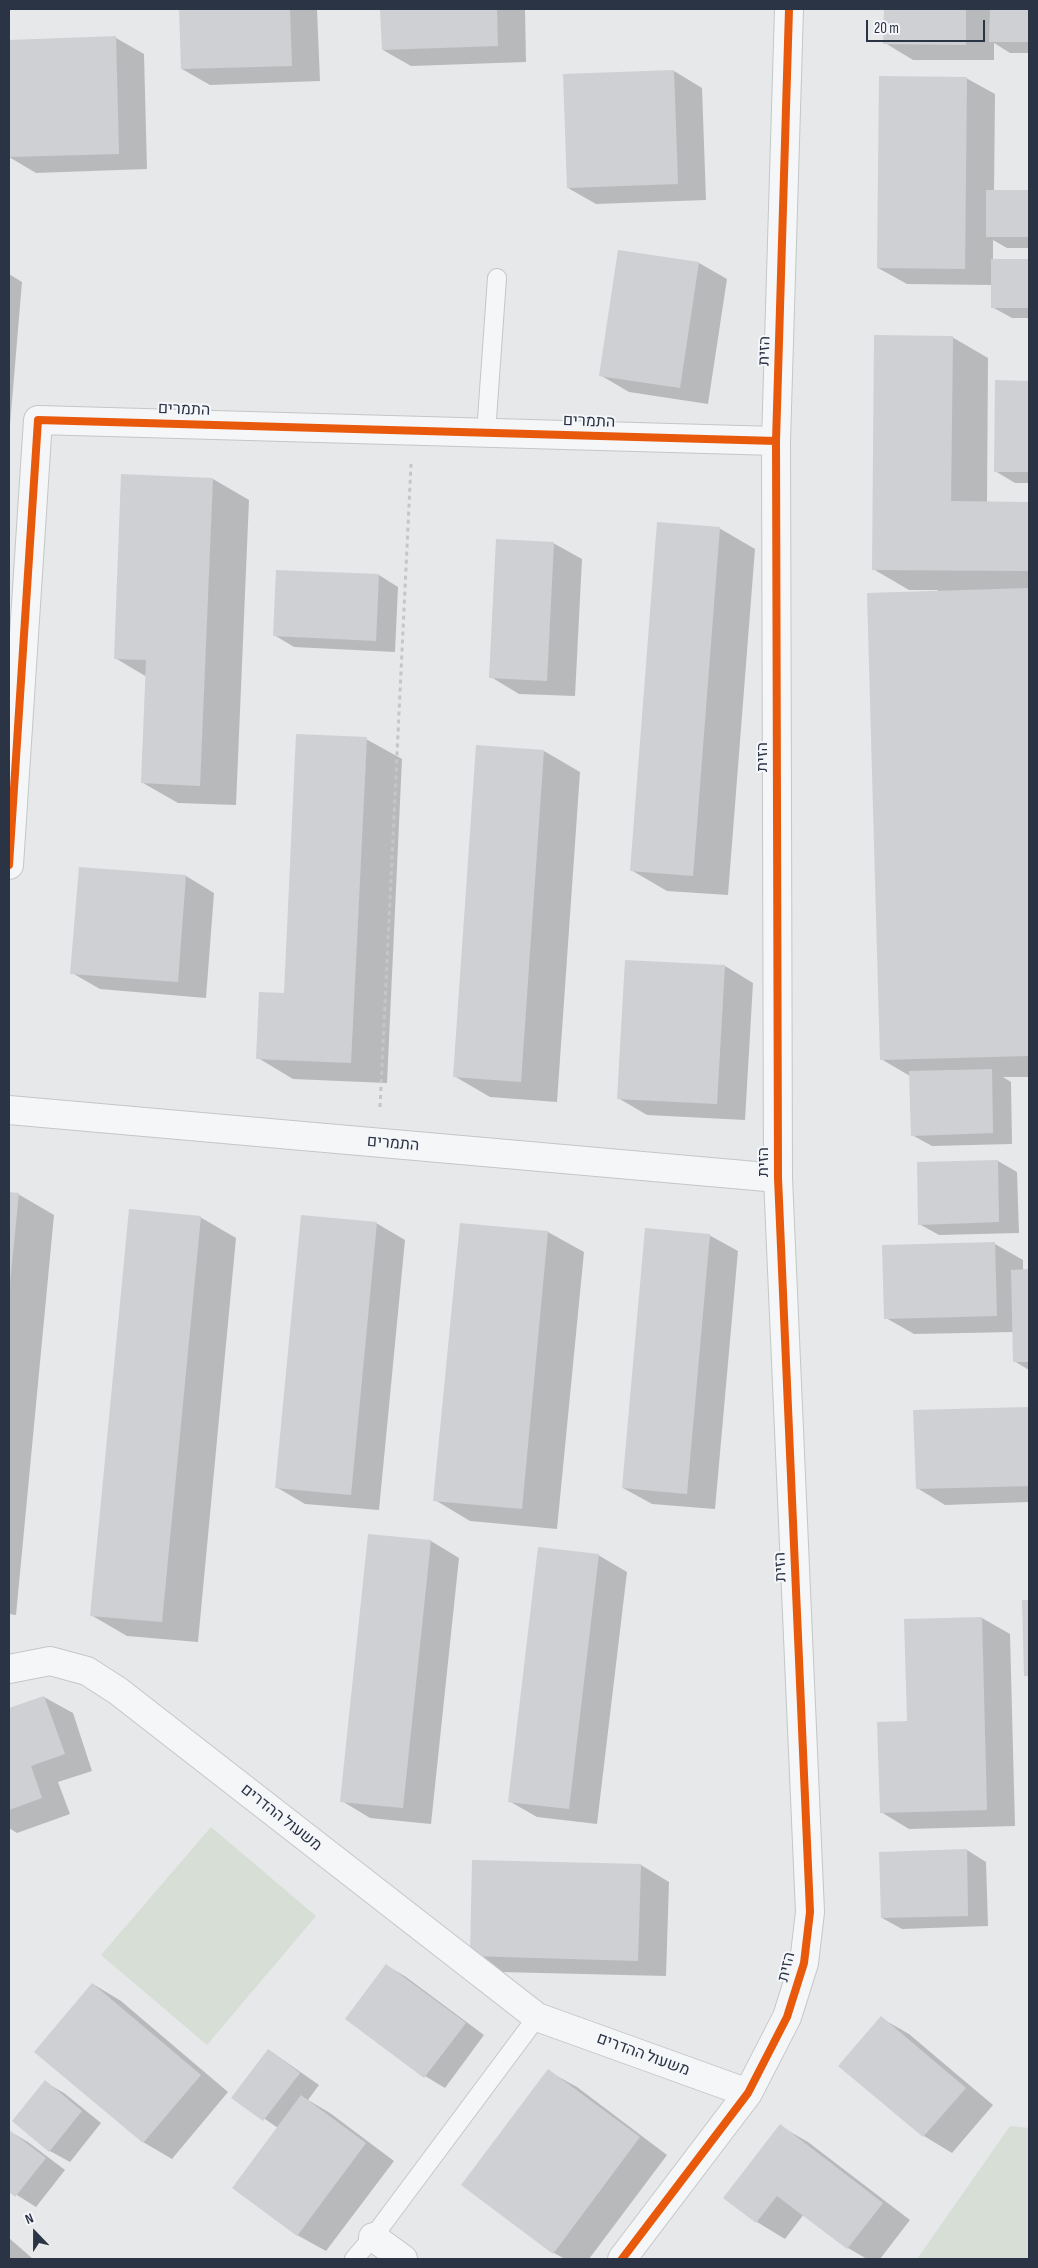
<!DOCTYPE html>
<html>
<head>
<meta charset="utf-8">
<style>
  body { margin:0 }
  #map { position:relative; width:1038px; height:2268px; overflow:hidden; background:#e6e8ea; font-family:"Sofia Sans Condensed",sans-serif }
  canvas { display:block }
  .frame { position:absolute; inset:0; border:10px solid #2b3445; pointer-events:none }
  .north { position:absolute; left:10px; top:2208px; width:50px; height:50px; -webkit-text-stroke:4px #f4f6f9; paint-order:stroke; rotate:338deg; font-size:14px; font-weight:700; line-height:20px; text-align:center; color:#2b3445 }
  .north::after { content:''; display:block; margin:auto; width:18px; height:22px; background:#2b3445; clip-path:polygon(50% 0,100% 100%,50% 72%,0 100%) }
  .scale { position:absolute; left:866px; top:20px; width:119px; height:22px; box-sizing:border-box; border:2px solid #2b3445; border-top:0; padding-left:6px; font-size:15px; line-height:18px; white-space:nowrap; color:#2b3445; -webkit-text-stroke:4px #f4f6f9; paint-order:stroke }
</style>
</head>
<body>
<div id="map">
<canvas width="1038" height="2268"></canvas>
<div class="frame"></div>
<div class="north">N</div>
<div class="scale">20 m</div>
</div>
<script>
const ctx = document.querySelector('canvas').getContext('2d');
ctx.lineJoin = 'round';
function fillPath(path, color) { ctx.fillStyle = color; ctx.fill(path, 'evenodd'); }
function strokePath(path, color, width, dash) { ctx.strokeStyle = color; ctx.lineWidth = width; ctx.lineCap = dash ? 'butt' : 'round'; ctx.setLineDash(dash || []); ctx.stroke(path); }
function drawText(font, color, halo, rows, align = 'center') {
  ctx.font = font + ' "Sofia Sans Condensed",Heebo,sans-serif'; ctx.lineWidth = 4; ctx.setLineDash([]); ctx.textBaseline = 'middle'; ctx.strokeStyle = halo; ctx.fillStyle = color; for (const [text, x, y, turn = 0] of rows) {
    ctx.save(); ctx.translate(x, y); ctx.rotate((+turn || 0) * Math.PI / 180); ctx.textAlign = isNaN(turn) ? turn : align; if (halo) ctx.strokeText(text, 0, 0); ctx.fillText(text, 0, 0); ctx.restore();
  }
}
const green = new Path2D(`
  M211 1827 316 1916 207 2045 101 1955Z
  M1010 2126 1029 2128V2259H917Z`);
const shadow = new Path2D(`
  M180 9H317L320 81 210 85 182 69Z
  M382 9H525L526 62 411 66 383 50Z
  M885 9H1029V53H1010L994 43V60H913L885 43Z
  M116 38 144 54 147 169 36 173 9 157V41Z
  M674 71 702 88 706 200 596 204 568 188Z
  M966 78 995 94 994 192H1029V248H1007L993 240V260L1029 261V318H1012L992 307V285L907 284 878 268Z
  M699 263 727 279 708 404 629 392 600 375Z
  M9 274 22 282 9 437Z
  M952 337 988 358 987 503H1029V1077H1003L1011 1082 1012 1144 932 1146 912 1135 910 1076 881 1059 938 590H909L873 569Z
  M996 382H1029V483H1015L995 471Z
  M122 476 213 479 249 500 236 805 178 803 143 783 147 677 115 658Z
  M719 528 755 549 728 895 667 891 631 870Z
  M553 543 582 559 575 696 519 694 491 677Z
  M379 575 398 587 395 652 294 647 274 635Z
  M366 739 402 759 387 1083 293 1079 258 1058 285 995Z
  M477 746 544 751 580 772 557 1102 490 1097 454 1076Z
  M80 868 186 876 214 893 206 998 100 989 72 973Z
  M725 966 753 983 745 1120 647 1115 618 1098Z
  M998 1161 1017 1172 1019 1233 939 1235 919 1224Z
  M9 1193 18 1194 54 1215 16 1615 9 1614Z
  M200 1217 236 1238 198 1642 127 1636 91 1615Z
  M376 1223 405 1240 379 1510 305 1504 276 1487Z
  M548 1232 584 1252 557 1529 470 1521 435 1500Z
  M709 1235 738 1251 715 1509 652 1504 623 1488Z
  M995 1244 1023 1260V1271L1029 1270V1370L1014 1361V1332L914 1334 886 1318Z
  M1029 1409V1502L945 1505 917 1488 915 1411Z
  M370 1535 431 1541 459 1558 431 1824 370 1818 342 1801Z
  M598 1555 627 1572 597 1824 537 1817 509 1801Z
  M1023 1601H1029V1677L1025 1675Z
  M982 1618 1010 1634 1015 1826 909 1829 881 1812 908 1722 905 1620Z
  M44 1697 73 1713 92 1771 58 1782 70 1814 17 1833 9 1828V1709Z
  M967 1850 986 1862 988 1926 902 1929 882 1918Z
  M641 1865 669 1882 666 1976 499 1972 471 1955Z
  M386 1965 406 1977 484 2035 445 2088 425 2076Z
  M93 1984 121 2001 228 2092 172 2159 143 2142Z
  M881 2018 909 2034 993 2105 952 2153 924 2136 840 2065Z
  M269 2050 319 2085 308 2100 330 2113 394 2161 326 2251 297 2235 278 2128 233 2097Z
  M548 2071 577 2087 667 2155 589 2259H565L554 2253Z
  M45 2082 64 2093 101 2123 70 2162 50 2151 13 2121Z
  M780 2126 808 2142 910 2220 880 2259H867L848 2248 804 2214 785 2239 757 2222Z
  M9 2131 28 2142 65 2170 36 2207 9 2190Z
  M9 2238 33 2259H9Z`);
const building = new Path2D(`
  M179 9H290L292 66 181 69Z
  M380 9H497L498 46 382 50Z
  M884 9H966V45L883 44Z
  M990 9H1029V42H989Z
  M116 36 119 154 9 157V40Z
  M674 70 678 184 567 188 563 74Z
  M879 76 967 77 965 269 877 268Z
  M986 190H1029V237H986Z
  M618 250 699 262 680 388 599 376Z
  M991 259H1029V308H991Z
  M874 335 953 336 951 501 1029 502V571L872 570Z
  M995 380 1029 381V472H994Z
  M121 474 213 478 200 786 141 783 146 660 114 659Z
  M657 522 720 527 693 876 630 871Z
  M496 539 554 542 547 681 489 678Z
  M276 570 379 574 376 641 273 636Z
  M1029 588V1056L880 1060 867 593Z
  M296 734 367 737 351 1063 256 1059 259 992 284 993Z
  M476 745 544 750 521 1082 453 1077Z
  M79 867 186 875 178 982 70 974Z
  M625 960 725 965 717 1104 617 1099Z
  M992 1069 993 1133 911 1136 909 1071Z
  M998 1160 999 1222 918 1225 917 1162Z
  M9 1192 19 1193 10 1283 9 1282Z
  M129 1209 201 1216 162 1622 90 1616Z
  M301 1215 377 1222 351 1495 275 1488Z
  M460 1223 548 1231 522 1509 433 1501Z
  M645 1228 710 1234 687 1494 622 1488Z
  M995 1242 997 1316 884 1319 882 1245Z
  M1029 1269V1362H1013L1011 1270Z
  M1029 1407V1486L916 1489 913 1410Z
  M368 1534 431 1540 403 1808 340 1802Z
  M538 1547 599 1554 569 1809 508 1802Z
  M1022 1600H1029V1676H1024Z
  M982 1617 987 1810 880 1813 877 1722 907 1721 904 1619Z
  M44 1696 65 1754 31 1766 42 1798 9 1810V1708Z
  M967 1849 968 1916 881 1918 879 1852Z
  M472 1860 641 1864 638 1961 470 1956Z
  M386 1964 466 2023 424 2078 345 2019Z
  M92 1983 201 2075 143 2143 34 2052Z
  M881 2016 966 2088 923 2137 838 2066Z
  M268 2049 300 2073 263 2121 231 2098Z
  M548 2069 640 2137 553 2254 461 2185Z
  M45 2080 82 2111 49 2152 12 2121Z
  M301 2095 366 2143 297 2236 232 2188Z
  M780 2124 883 2203 847 2249 777 2196 756 2223 723 2198Z
  M9 2130 46 2158 15 2197 9 2192Z`);
const path = new Path2D(`
  M380 1107 411 464`);
const service = new Path2D(`
  M486 433 497 278
  M354 2259 373 2237 537 2017`);
const minor = new Path2D(`
  M9 865 38 420 776 441
  M9 1110 778 1178
  M9 1669 50 1661 87 1671 118 1691 537 2017 748 2093
  M373 2237 403 2259
  M622 2259 748 2093 787 2017 804 1963 810 1912 778 1178 776 441 789 9`);
const cycleway = new Path2D(`
  M9 865 38 420 776 441
  M622 2259 748 2093 787 2017 804 1963 810 1912 778 1178 776 441 789 9`);
const streetNames = [
  ["הזית",765,351,-88],
  ["התמרים",184,410,2],
  ["התמרים",589,422,2],
  ["הזית",763,757,-90],
  ["התמרים",393,1144,5],
  ["הזית",764,1162,-90],
  ["הזית",781,1567,-92],
  ["משעול ההדרים",281,1818,38],
  ["הזית",787,1967,-76],
  ["משעול ההדרים",643,2055,20]
];
fillPath(green, '#d6ded6');
fillPath(shadow, '#0003');
fillPath(building, '#ced0d3');
strokePath(service, '#c4c6c8', 20);
strokePath(minor, '#c4c6c8', 30);
strokePath(path, '#c5c6ca', 3, [4, 4]);
strokePath(service, '#f5f6f7', 18);
strokePath(minor, '#f5f6f7', 28);
strokePath(cycleway, '#e8590c', 8);
drawText('16px', '#2b3445', '#f4f6f9', streetNames);
</script>
</body>
</html>
